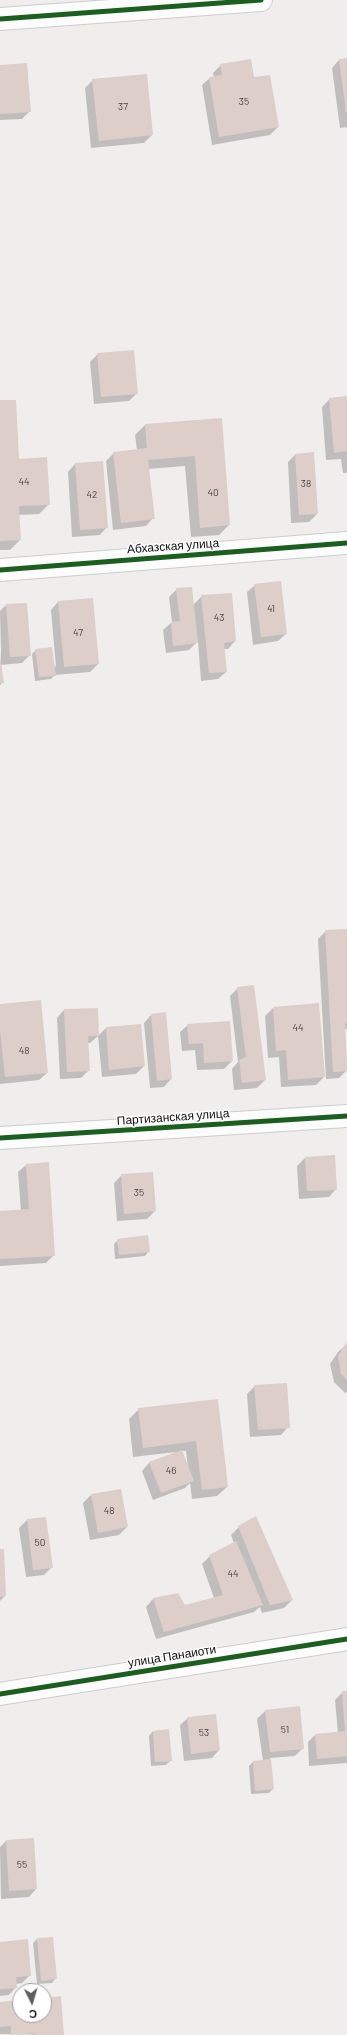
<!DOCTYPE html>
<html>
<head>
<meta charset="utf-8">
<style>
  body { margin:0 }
  #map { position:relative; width:347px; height:2035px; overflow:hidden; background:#f0eeed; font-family:Barlow,sans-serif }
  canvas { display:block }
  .north { position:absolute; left:12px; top:1983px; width:40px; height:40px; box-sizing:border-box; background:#fff; border:1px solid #9f9f9f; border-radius:50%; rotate:175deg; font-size:11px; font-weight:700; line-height:16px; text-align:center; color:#100f0f }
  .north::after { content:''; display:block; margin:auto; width:14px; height:18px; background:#5e5d5d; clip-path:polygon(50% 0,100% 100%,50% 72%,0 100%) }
</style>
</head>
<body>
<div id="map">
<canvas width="347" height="2035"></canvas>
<div class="north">С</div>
</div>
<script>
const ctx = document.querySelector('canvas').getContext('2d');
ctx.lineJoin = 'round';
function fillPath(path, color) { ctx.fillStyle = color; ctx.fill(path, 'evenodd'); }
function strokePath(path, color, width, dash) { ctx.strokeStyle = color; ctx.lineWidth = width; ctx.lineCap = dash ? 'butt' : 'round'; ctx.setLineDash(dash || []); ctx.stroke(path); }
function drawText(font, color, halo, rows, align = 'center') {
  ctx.font = font + ' Barlow,sans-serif'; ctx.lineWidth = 3; ctx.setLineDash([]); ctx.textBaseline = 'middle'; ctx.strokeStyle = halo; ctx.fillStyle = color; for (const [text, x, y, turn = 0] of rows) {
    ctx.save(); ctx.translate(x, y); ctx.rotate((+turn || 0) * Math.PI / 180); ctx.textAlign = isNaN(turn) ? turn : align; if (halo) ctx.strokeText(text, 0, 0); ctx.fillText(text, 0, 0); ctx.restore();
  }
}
const shadow = new Path2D(`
  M347 59V127L340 128 332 68 339 60Z
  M221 65 254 78 278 127 270 135 212 145 202 85 210 78 214 77 213 73Z
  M0 66 30 111 22 119 0 120Z
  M93 80 152 135 144 143 91 148 85 88Z
  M98 354 137 393 129 401 94 404 90 362Z
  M347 397V473H343L341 459 326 460 322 407 330 399Z
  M0 402 19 460 49 504 39 514 18 515 20 540 10 550H0Z
  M221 419 229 525 219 535 191 537 185 466 148 469 153 518 146 526 113 530 106 461 114 453 137 450 135 435 145 425Z
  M296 454 317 514 309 522 291 523 288 462Z
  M75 464 107 527 100 535 72 537 68 472Z
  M255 585 286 634 278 641 253 645 247 592Z
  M177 589 193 605 202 596 231 594 235 641 228 649H223L226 672 218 679 201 681 198 641 189 650 166 653 163 630 172 622 169 597Z
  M58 602 98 664 90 672 55 675 51 679 35 681 32 654 36 650 56 667 51 610Z
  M6 605 30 655 22 663 1 665 3 682 0 685 1 650 0 611Z
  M347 930V1028L345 1030 347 1070 339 1078 326 1079 318 939 326 931Z
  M238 988 265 1080 257 1088 234 1090 232 1069 238 1062 230 996Z
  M0 1005 47 1073 39 1080 0 1084Z
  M273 1008 324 1077 316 1085 281 1087 279 1057 268 1058 265 1016Z
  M64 1010 98 1036 90 1043H87L89 1070 81 1078 60 1079 57 1018Z
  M151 1015 171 1079 164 1087 150 1088 144 1023Z
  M188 1025 232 1061 224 1069 197 1070 195 1050 182 1051 180 1032Z
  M106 1028 144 1066 136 1074 102 1077 98 1036Z
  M305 1158 336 1189 329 1197 299 1199 297 1166Z
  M26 1165 54 1255 46 1263 0 1266V1212L21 1211 18 1172Z
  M122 1175 155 1211 147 1219 117 1221 114 1183Z
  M118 1240 149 1251 145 1256 115 1259 114 1244Z
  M347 1344V1392L345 1393 334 1382 330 1364 338 1352Z
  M255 1386 288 1427 281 1435 250 1437 247 1394Z
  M217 1400 227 1487 217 1496 192 1499 190 1483 185 1488 153 1500 142 1471 149 1463 176 1452 133 1457 129 1419 139 1409ZM181 1451H186L188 1468Z
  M91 1495 127 1527 119 1535 90 1540 83 1503Z
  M27 1520 52 1567 44 1575 26 1577 19 1528Z
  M239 1527 292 1600 284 1608 262 1613 260 1607 254 1612 156 1639 146 1607 153 1599 178 1594 184 1607 214 1598 202 1564 210 1556 234 1543 231 1535Z
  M0 1550 5 1596 0 1601Z
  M343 1692H347V1763L309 1766 308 1742 315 1735 338 1733 335 1700Z
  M299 1707 303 1748 295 1756 270 1758 273 1789 269 1793 251 1794 249 1766 253 1762 263 1761 257 1719 265 1711Z
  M188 1718 219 1750 212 1758 184 1761 180 1725Z
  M168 1730 171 1760 166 1765 151 1766 149 1736 153 1731Z
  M33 1840 36 1889 29 1897 1 1899 0 1847 6 1841Z
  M52 1938 56 1978 52 1983 37 1984 33 1943 37 1939Z
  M0 1943 30 1975 22 1983 16 1984V1987L9 1995 0 1996Z
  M44 1999 63 2035 0 2034V2003L20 2001V2015H44Z`);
const building = new Path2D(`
  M347 58V112H346L339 59Z
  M251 59 254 77 270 75 279 127 219 137 209 77 222 75 220 64Z
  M27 63 31 112 0 114V65Z
  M147 74 153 135 99 141 92 79Z
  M134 350 138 394 101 397 97 353Z
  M347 396V451L334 453 329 398Z
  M0 400H16L19 459 47 457 50 505 19 506 21 540 0 541Z
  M222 418 230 525 200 528 195 456 148 460 155 519 121 523 113 452 147 448 145 424Z
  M314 452 318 514 299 515 295 454Z
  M103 461 108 528 80 530 75 463Z
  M281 581 287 634 261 637 254 584Z
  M192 587 198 643 173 646 171 622 180 621 176 588Z
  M232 593 236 641 224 643 227 672 209 673 201 595Z
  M93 598 99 664 64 667 58 601Z
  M27 603 31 656 10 657 6 604Z
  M52 647 56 676 39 677 35 649Z
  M0 656 4 683H0Z
  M347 929V1023H345L347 1071 333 1072 325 930Z
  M254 985 266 1080 242 1083 239 1060 246 1057 237 987Z
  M41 1000 48 1073 5 1077 0 1029V1004Z
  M319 1003 325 1077 288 1080 286 1050 276 1051 273 1007Z
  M98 1008 99 1036H88L90 1071 67 1072 64 1009Z
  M166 1012 172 1079 157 1081 151 1014Z
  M230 1021 233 1061 204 1063 203 1043 189 1044 187 1024Z
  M141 1024 145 1066 109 1070 106 1027Z
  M335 1155 337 1190 307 1191 305 1157Z
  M49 1162 55 1256 0 1259V1211L29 1209 26 1164Z
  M153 1172 156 1211 124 1214 121 1174Z
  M148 1235 150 1252 119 1255 117 1239Z
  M346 1343H347V1380L341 1374 338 1356Z
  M287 1383 290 1428 258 1430 254 1385Z
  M218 1399 228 1487 202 1490 196 1441 143 1448 138 1408Z
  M182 1450 194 1481 161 1493 149 1462Z
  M121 1489 128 1527 98 1533 91 1494Z
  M256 1516 293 1600 270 1605 238 1526Z
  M46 1517 53 1568 33 1570 27 1519Z
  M236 1541 263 1605 164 1632 153 1598 178 1593 185 1605 223 1595 209 1555Z
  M0 1549H4L6 1596 0 1597Z
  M342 1691H347V1756L317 1759 315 1734 345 1731Z
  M300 1706 304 1749 270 1752 265 1710Z
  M216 1714 220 1750 191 1754 187 1717Z
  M169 1729 172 1761 155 1762 153 1731Z
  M271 1759 274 1789 255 1791 253 1761Z
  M34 1838 37 1889 9 1891 6 1840Z
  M53 1937 57 1979 41 1981 37 1938Z
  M28 1939 31 1976 16 1977 17 1988 0 1989V1942Z
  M61 1996 64 2035H35V2033L11 2035V2026L0 2027V2002L20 2000V2015H44V1998Z`);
const minor = new Path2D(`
  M0 19 261 0
  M0 570 347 543
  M0 1138 347 1116
  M0 1694 347 1639`);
const cycleway = new Path2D(`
  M0 19 261 0
  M0 570 347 543
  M0 1138 347 1116
  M0 1694 347 1639`);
const numberNames = [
  ["35",244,102],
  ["37",123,107],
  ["44",24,482],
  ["38",306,484],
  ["40",213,493],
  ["42",92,495],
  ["41",271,609],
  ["43",219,618],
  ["47",78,633],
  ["44",298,1028],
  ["48",24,1051],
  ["35",139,1193],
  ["46",171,1471],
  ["48",109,1511],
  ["50",40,1543],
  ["44",233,1574],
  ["51",285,1730],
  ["53",204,1733],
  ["55",22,1865]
];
const streetNames = [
  ["Абхазская улица",173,546,-4],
  ["Партизанская улица",173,1117,-4],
  ["улица Панаиоти",172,1656,-9]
];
fillPath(shadow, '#0003');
fillPath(building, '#ddceca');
strokePath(minor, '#cdcccc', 24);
strokePath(minor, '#fdfcfc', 22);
strokePath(cycleway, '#1b5e20', 5);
drawText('10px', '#433f3e', null, numberNames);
drawText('12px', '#100f0f', '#fff', streetNames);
</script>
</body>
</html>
